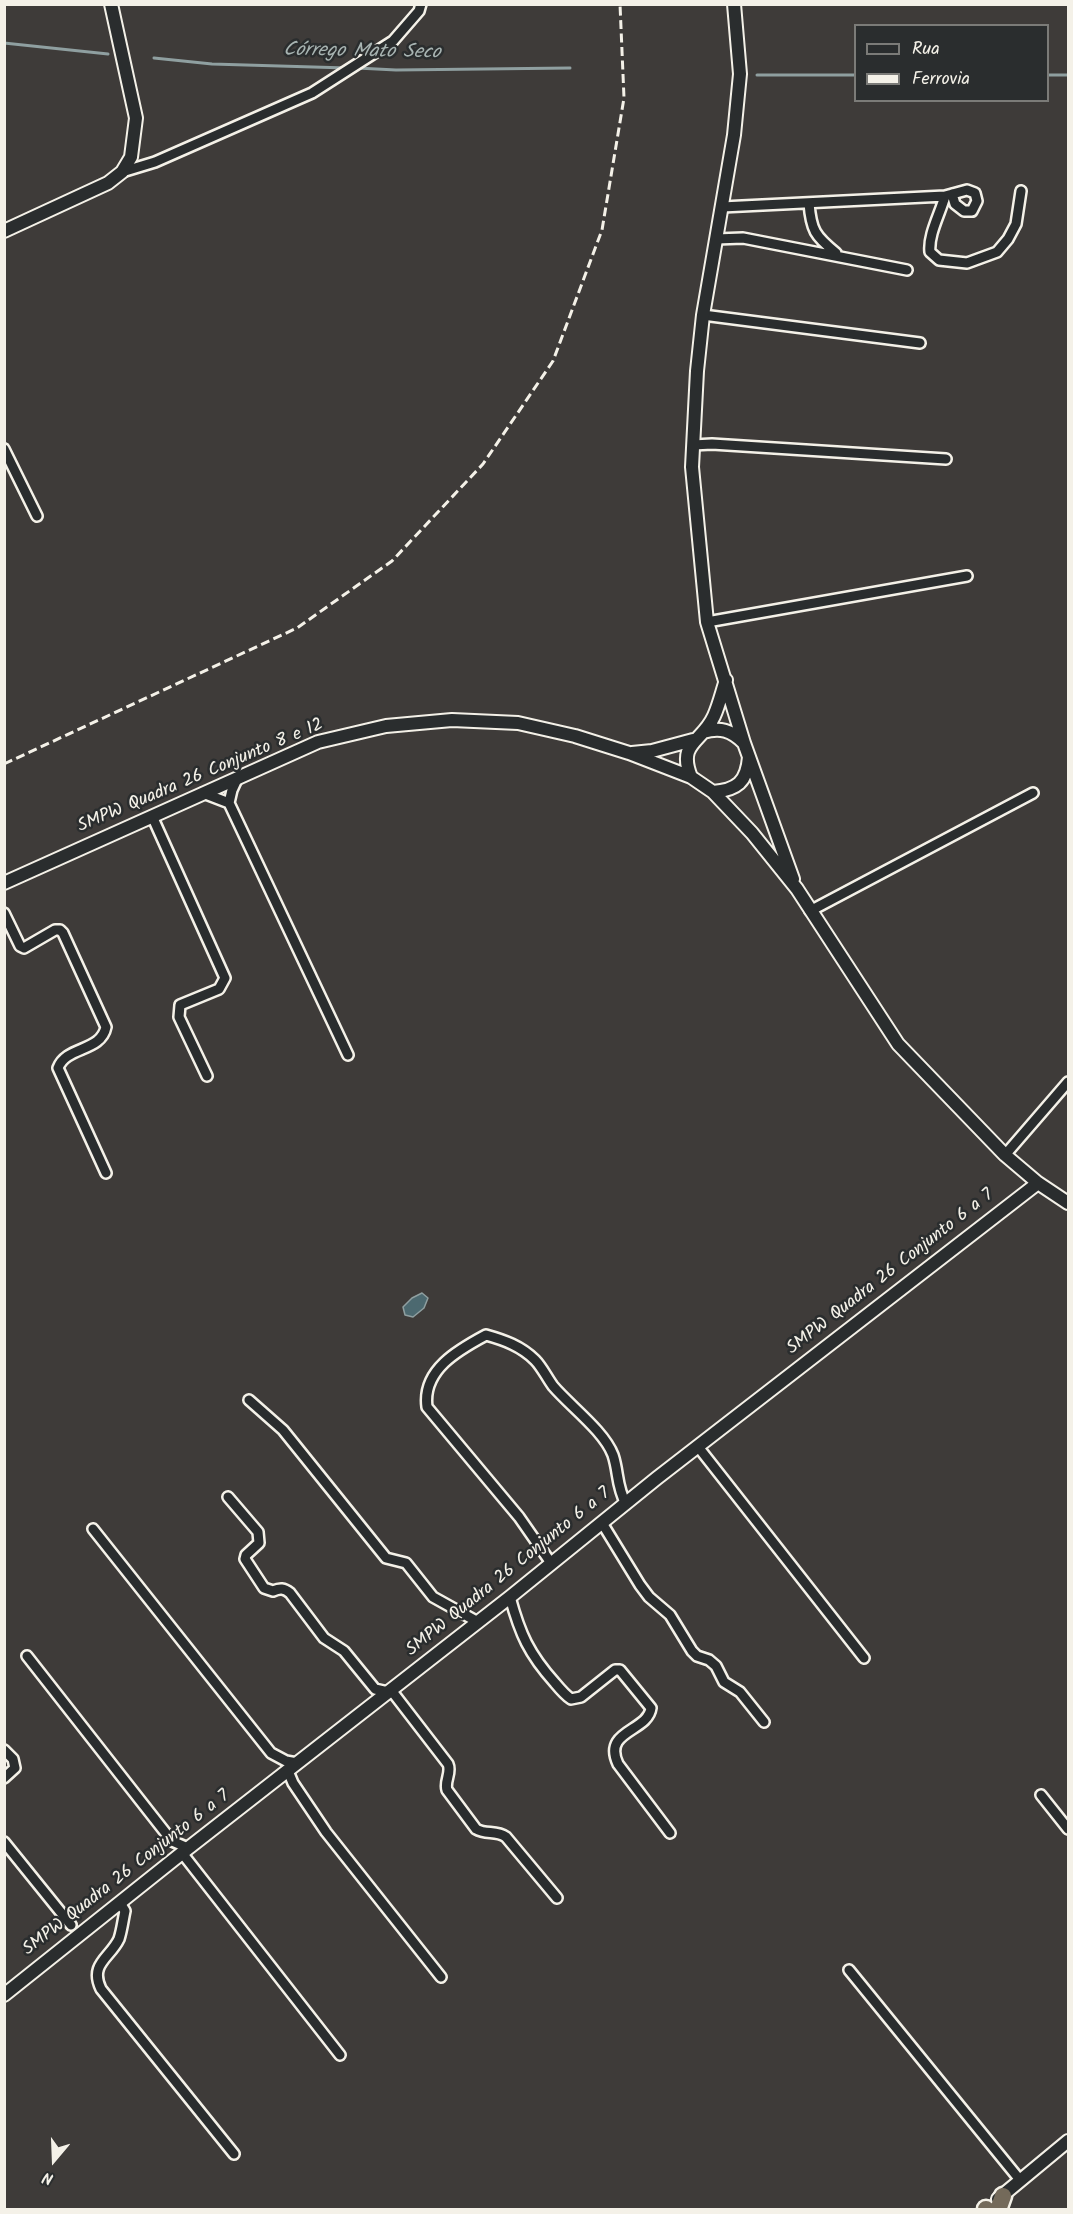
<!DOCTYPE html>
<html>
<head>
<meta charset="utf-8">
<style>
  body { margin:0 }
  #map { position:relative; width:1073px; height:2214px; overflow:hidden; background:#3e3b39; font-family:Kalam,sans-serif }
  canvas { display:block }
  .frame { position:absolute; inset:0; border:6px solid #f4f1e8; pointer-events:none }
  .legend { position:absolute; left:854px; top:24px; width:195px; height:78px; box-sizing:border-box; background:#2a2d2e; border:2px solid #7b7b78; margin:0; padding:8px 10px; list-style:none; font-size:18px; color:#f4f1e8 }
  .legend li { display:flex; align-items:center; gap:12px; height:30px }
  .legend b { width:30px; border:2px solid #7b7b78 }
  .north { position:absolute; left:24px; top:2130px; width:60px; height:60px; -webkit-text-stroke:4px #2a2d2e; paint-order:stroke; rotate:199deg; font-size:16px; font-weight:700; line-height:24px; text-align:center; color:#f4f1e8 }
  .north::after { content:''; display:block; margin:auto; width:21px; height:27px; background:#f4f1e8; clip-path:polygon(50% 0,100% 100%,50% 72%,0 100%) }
</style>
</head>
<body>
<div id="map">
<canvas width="1073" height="2214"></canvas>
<div class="frame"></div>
<ul class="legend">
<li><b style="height:8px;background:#2a2d2e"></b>Rua</li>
<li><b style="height:8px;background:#f4f1e8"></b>Ferrovia</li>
</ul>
<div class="north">N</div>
</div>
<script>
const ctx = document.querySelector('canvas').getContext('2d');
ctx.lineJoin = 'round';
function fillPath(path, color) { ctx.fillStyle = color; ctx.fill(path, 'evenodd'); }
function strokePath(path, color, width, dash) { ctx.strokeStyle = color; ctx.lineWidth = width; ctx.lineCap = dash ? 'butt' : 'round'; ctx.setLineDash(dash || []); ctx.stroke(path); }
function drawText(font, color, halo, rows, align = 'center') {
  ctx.font = font + ' Kalam,sans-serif'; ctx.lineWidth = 5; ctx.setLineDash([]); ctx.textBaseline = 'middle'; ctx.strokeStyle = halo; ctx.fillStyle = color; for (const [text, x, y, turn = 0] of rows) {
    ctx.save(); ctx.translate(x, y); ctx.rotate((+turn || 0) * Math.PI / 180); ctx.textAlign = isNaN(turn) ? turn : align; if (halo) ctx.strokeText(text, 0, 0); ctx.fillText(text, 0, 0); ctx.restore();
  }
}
const water = new Path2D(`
  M422 1293 428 1298 424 1308 413 1317 405 1315 403 1307 412 1298Z`);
const stream = new Path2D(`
  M4 43 108 54
  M154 58 212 64 347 68
  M357 68 396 70 570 68
  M757 75H856
  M1048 75H1068`);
const street = new Path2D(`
  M122 172 155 162 312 93 393 41 419 11 421 4
  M945 196C940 214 928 235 930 252L939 260 967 263 997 252 1008 239 1016 224 1021 191
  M809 203C811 230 815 236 836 253
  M722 207 945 196 967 190 975 193 977 201 972 211H964L955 204 952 194
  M716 239 743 238 907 270
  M703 315 920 343
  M693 445 712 444 946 459
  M4 449 37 516
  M707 622 967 576
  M238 777 232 790 229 803 348 1055
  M203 793 229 803
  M152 816 225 978 219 989 180 1005 179 1017 207 1076
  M810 911 1033 793
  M4 913 20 946 24 948 55 930H60L63 933 106 1027C101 1052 66 1046 58 1068L106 1173
  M1005 1155 1068 1082
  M249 1400 283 1430 386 1558 406 1563 433 1597 478 1622
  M699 1448 864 1658
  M228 1497 258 1532 259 1543 246 1555 245 1559 264 1588 273 1591C280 1588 284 1588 290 1593L324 1638 344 1651 375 1689 388 1692
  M602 1523 640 1585 649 1597 670 1615 692 1651 697 1656 709 1660 716 1666 724 1682 740 1692 764 1722
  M93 1529 271 1753 286 1761 297 1763
  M551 1563 519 1517 427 1407C422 1370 458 1350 486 1335 504 1340 521 1346 535 1360 542 1367 547 1378 553 1386 570 1406 604 1431 613 1455 619 1473 616 1485 626 1504
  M510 1597C520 1634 529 1654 555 1683 560 1689 565 1695 571 1699L581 1697 615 1670H620L651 1708C648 1732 602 1730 618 1764L670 1833
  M27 1656 172 1841 188 1848
  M391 1690 448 1764C452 1773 444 1781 447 1790L476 1829C486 1835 496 1830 506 1837L557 1898
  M4 1750 13 1759 15 1768 4 1778
  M288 1771 293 1783 326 1832 441 1977
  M1041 1795 1068 1829
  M4 1842 71 1925
  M182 1853 340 2055
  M120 1903 125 1911C123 1920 122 1930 119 1939 110 1958 89 1964 101 1989L234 2154
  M849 1970 1020 2180`);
const secondary = new Path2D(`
  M734 4 740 74 734 135 703 315 697 371 692 467 707 622 744 743 793 879
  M4 231 108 183 122 172 131 157 136 118 111 4
  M703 732C720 727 731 730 744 743
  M632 753 652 751 693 740
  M691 777C677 742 702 743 714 716 719 705 722 692 726 680
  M713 792C737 790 747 782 749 757
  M4 883 318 742 386 726 452 720 518 723 575 736 629 753 691 777 713 792 752 833 797 889 898 1044 1005 1155 1038 1183 1068 1203
  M4 1995 182 1853 510 1597 657 1478 1038 1183
  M998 2199 1068 2141`);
const highway = new Path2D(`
  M986 2209V2210
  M998 2210 1003 2196`);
const rail = new Path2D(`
  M4 764 297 628 392 561 483 464 553 361 602 230 624 98 620 4`);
const streetNames = [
  ["SMPW Quadra 26 Conjunto 8 e 12",201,777,-23],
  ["SMPW Quadra 26 Conjunto 6 a 7",891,1273,-38],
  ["SMPW Quadra 26 Conjunto 6 a 7",509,1573,-39],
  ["SMPW Quadra 26 Conjunto 6 a 7",127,1874,-38]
];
const waterNames = [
  ["Córrego Mato Seco",362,53,1]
];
fillPath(water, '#4c6970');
strokePath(water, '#8f9fa0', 1.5);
strokePath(stream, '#8f9fa0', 3);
strokePath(street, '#f4f1e8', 14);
strokePath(secondary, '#f4f1e8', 16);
strokePath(highway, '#f4f1e8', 21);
strokePath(street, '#2a2d2e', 9);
strokePath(secondary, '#2a2d2e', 12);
strokePath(highway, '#746a5a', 16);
strokePath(rail, '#f4f1e8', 3, [9, 4.5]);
drawText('18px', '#f4f1e8', '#2a2d2e', streetNames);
drawText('italic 20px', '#a8b4b2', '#2a2d2e', waterNames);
</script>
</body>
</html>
